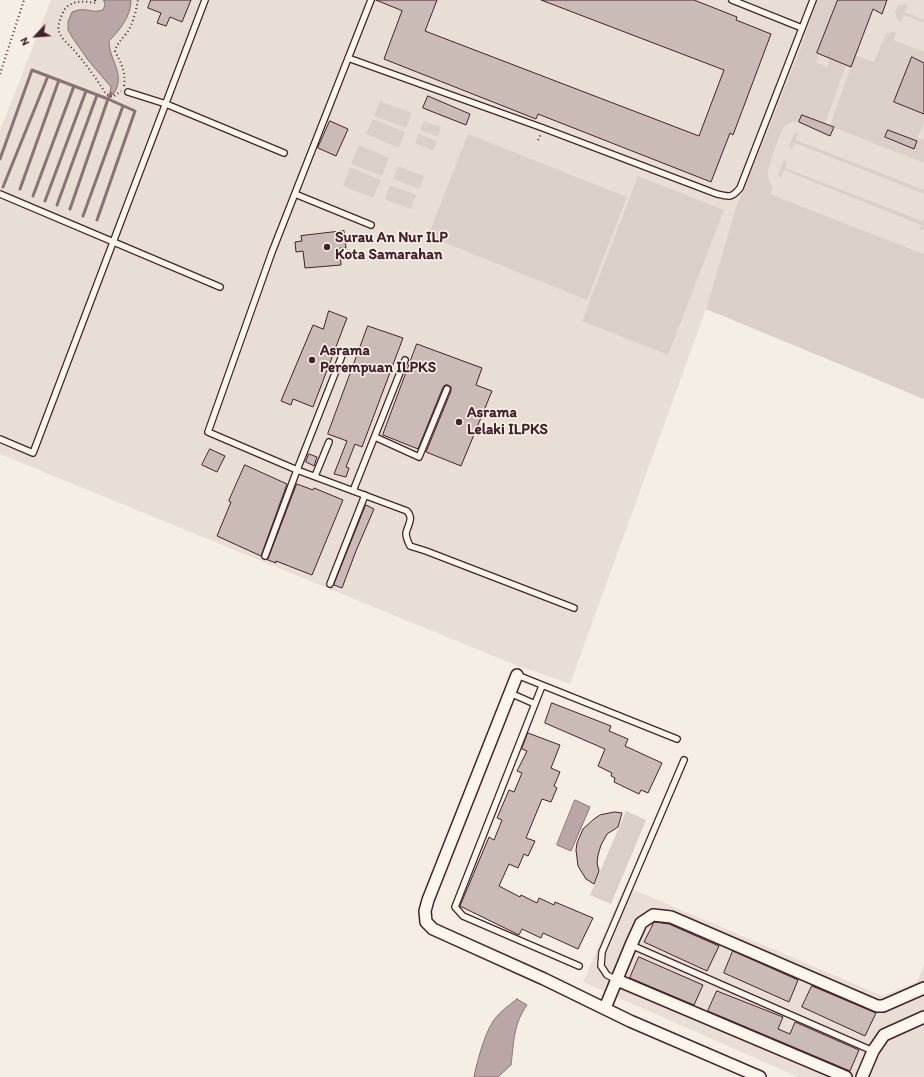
<!DOCTYPE html>
<html>
<head>
<meta charset="utf-8">
<style>
  body { margin:0 }
  #map { position:relative; width:924px; height:1077px; overflow:hidden; background:#f4eee4; font-family:Itim,sans-serif }
  canvas { display:block }
  .north { position:absolute; left:16px; top:16px; width:40px; height:40px; -webkit-text-stroke:3px #fbf7ec; paint-order:stroke; rotate:244deg; font-size:11px; font-weight:700; line-height:16px; text-align:center; color:#4a1f2b }
  .north::after { content:''; display:block; margin:auto; width:14px; height:18px; background:#4a1f2b; clip-path:polygon(50% 0,100% 100%,50% 72%,0 100%) }
</style>
</head>
<body>
<div id="map">
<canvas width="924" height="1077"></canvas>
<div class="north">N</div>
</div>
<script>
const ctx = document.querySelector('canvas').getContext('2d');
ctx.lineJoin = 'round';
function fillPath(path, color) { ctx.fillStyle = color; ctx.fill(path, 'evenodd'); }
function strokePath(path, color, width, dash) { ctx.strokeStyle = color; ctx.lineWidth = width; ctx.lineCap = dash ? 'butt' : 'round'; ctx.setLineDash(dash || []); ctx.stroke(path); }
function drawText(font, color, halo, rows, align = 'center') {
  ctx.font = font + ' Itim,sans-serif'; ctx.lineWidth = 3; ctx.setLineDash([]); ctx.textBaseline = 'middle'; ctx.strokeStyle = halo; ctx.fillStyle = color; for (const [text, x, y, turn = 0] of rows) {
    ctx.save(); ctx.translate(x, y); ctx.rotate((+turn || 0) * Math.PI / 180); ctx.textAlign = isNaN(turn) ? turn : align; if (halo) ctx.strokeText(text, 0, 0); ctx.fillText(text, 0, 0); ctx.restore();
  }
}
const built = new Path2D(`
  M51 0H924V254L746 185 736 207 706 309 570 684 508 662 0 454V131Z
  M625 886 883 996 917 982 924 965V1077H798L583 982Z`);
const green = new Path2D(`
  M817 0H838L817 52 819 54 816 62 827 67 830 58 846 65 825 124 802 114 798 122C794 121 787 124 784 127 780 133 767 168 768 175 768 180 770 183 773 187L770 194 924 254V399L706 309 736 207 746 185 802 45Z
  M904 4 907 5 905 12 924 20V23L904 15 901 22 897 19 895 12 898 6Z
  M892 32H896L894 40 924 52V122L918 137 924 140V163L830 126 855 55 874 62 886 34Z
  M380 101 412 113 406 128 374 116Z
  M373 119 405 132 399 148 366 134Z
  M424 121 441 127 438 137 420 130Z
  M799 132 796 140 924 190V194L795 143 791 150 789 145 794 134Z
  M419 134 437 141 433 151 415 143Z
  M468 134 627 197 587 300 428 236Z
  M359 145 389 158 382 176 351 164Z
  M787 160 785 168 922 221 924 218V229L919 231 921 225 784 170 781 178 778 174 783 162Z
  M398 166 424 176 419 189 393 179Z
  M350 167 381 180 373 198 343 186Z
  M638 176 724 210 668 355 582 321Z
  M390 185 416 195 411 209 385 199Z
  M626 811 646 820 611 904 590 895Z`);
const water = new Path2D(`
  M104 0H131C131 16 120 30 109 41 109 61 127 74 113 95L110 92 111 87 88 60 72 37 68 30V22L72 12C86 6 91 14 103 10L105 5Z
  M575 800 590 807 571 851 557 845Z
  M517 999 527 1005C513 1025 514 1042 511 1065L498 1077H474C477 1062 484 1036 492 1023 497 1014 508 1006 517 999Z`);
const stream = new Path2D(`
  M0 159 32 70 108 99 111 93
  M3 187 48 76
  M20 189 59 80
  M33 196 74 86
  M45 201 86 91
  M57 205 97 95
  M70 209 108 99 135 111 97 220
  M83 216 123 106`);
const building = new Path2D(`
  M151 0H191L182 22 170 17 166 26 157 23 161 13 148 8Z
  M376 0H437L425 31 699 136 724 70 541 0H694L737 17 736 20 771 34 733 135 730 133 711 182 538 114 536 119 384 59 402 11Z
  M838 0H887L882 14 873 9 851 67 817 53Z
  M912 57 924 63V114L894 102Z
  M428 96 470 114 466 125 423 108Z
  M802 115 834 127 830 136 799 122Z
  M330 121 348 129 336 156 318 148Z
  M888 130 917 141 914 149 885 137Z
  M344 231 346 248H340L341 265 305 268 303 251 296 252 295 242 302 241 301 236Z
  M329 311 347 318 313 407 293 399 291 405 281 401 313 325 323 329Z
  M368 326 403 338 362 447 355 444 346 467 349 468 346 477 334 474 347 441 328 434Z
  M417 344 482 368 476 385 492 391 461 466 426 452 451 391V387L448 385H445L443 387 418 449 383 435Z
  M210 449 225 456 217 472 202 465Z
  M309 454 317 457 314 466 306 462Z
  M245 465 287 484 261 556 217 536 231 502 229 501Z
  M297 484 313 490 314 488 343 500 312 575 276 561V563L268 560Z
  M366 505 374 509 356 551 342 588 334 585Z
  M552 703 611 726 609 731 628 739 625 746 662 763 648 793 641 790 639 794 614 782 615 778 611 776 612 773 598 766 605 749 545 723Z
  M528 733 560 745 551 768 560 772 554 786 557 788 551 802 542 799 526 838 535 841 528 856 524 854 518 868 509 864 499 886 520 897 521 895 537 903 539 898 554 905 555 902 593 918 578 949 543 933 541 938 522 929 519 935 460 906 489 837 494 840 502 820 497 818 509 790 514 792 522 773 517 771 527 751 522 749Z
  M615 812 622 813 618 827 607 834 601 845 598 855 597 863 599 871 594 884 586 879 578 866 576 850 577 843 583 829 594 819 600 815Z
  M655 922 669 924 719 946 707 971 644 942 653 924Z
  M733 951 798 980 789 1002 724 973Z
  M639 957 703 985 694 1005 630 978Z
  M812 986 876 1013 865 1036 802 1007Z
  M717 991 783 1017 778 1029 790 1034 795 1022 859 1050 850 1071 708 1011Z`);
const path = new Path2D(`
  M95 0 96 3C84 1 72 0 65 9 61 15 57 26 59 32 62 39 68 44 73 49 85 63 96 78 106 94L113 97 121 91
  M0 74 24 0
  M124 86C126 71 121 64 115 51 117 44 121 40 126 34 133 25 136 11 138 0
  M538 140 541 134`);
const service = new Path2D(`
  M732 0 802 28
  M348 58 543 128 717 194C729 197 732 198 740 188L813 0
  M128 92 166 104 284 153
  M0 194 220 287
  M295 194 371 225
  M343 353 297 470 407 511C414 519 408 524 406 533 406 537 408 542 410 546L426 551 574 608
  M375 437 419 457 447 389
  M0 439 33 453 205 0
  M315 476 329 442
  M353 491 405 360
  M265 556 297 470 208 432 272 252 371 0
  M330 584 365 495
  M517 675 677 739
  M542 686 455 907 463 916 579 966
  M510 693 535 704
  M631 945 873 1051
  M617 980 607 975 601 966 602 952 684 760`);
const minor = new Path2D(`
  M517 675 428 900 425 911 426 922 433 929 444 934 544 979 630 1021 760 1077
  M617 980 846 1077
  M605 1008 631 945 641 923 653 915 671 917 877 1006H883L924 988
  M862 1077 873 1051 884 1035 924 1017`);
const markers = [
  [327,247,4,"#4a1f2b"],
  [312,360,4,"#4a1f2b"],
  [459,422,4,"#4a1f2b"]
];
const poiNames = [
  ["Surau An Nur ILP",335,238],
  ["Kota Samarahan",335,255],
  ["Asrama",320,351],
  ["Perempuan ILPKS",320,368],
  ["Asrama",467,413],
  ["Lelaki ILPKS",467,430]
];
fillPath(built, '#e7dfd6');
fillPath(green, '#dbd0c9');
fillPath(water, '#baa7a5');
strokePath(water, '#8d7174', 1);
strokePath(stream, '#8d7174', 3);
fillPath(building, '#cabbb6');
strokePath(building, '#4a1f2b', 1);
strokePath(service, '#4a1f2b', 8);
strokePath(minor, '#4a1f2b', 14);
strokePath(path, '#4a1f2b', 2, [1, 3]);
strokePath(service, '#fbf7ec', 5.5);
strokePath(minor, '#fbf7ec', 11);
for (const [x, y, r, color] of markers) { const dot = new Path2D(); dot.arc(x, y, r, 0, 2 * Math.PI); ctx.fillStyle = color; ctx.fill(dot); strokePath(dot, '#fbf7ec', 1.5); }
drawText('bold 15px', '#4a1f2b', '#fbf7ec', poiNames, 'left');
</script>
</body>
</html>
